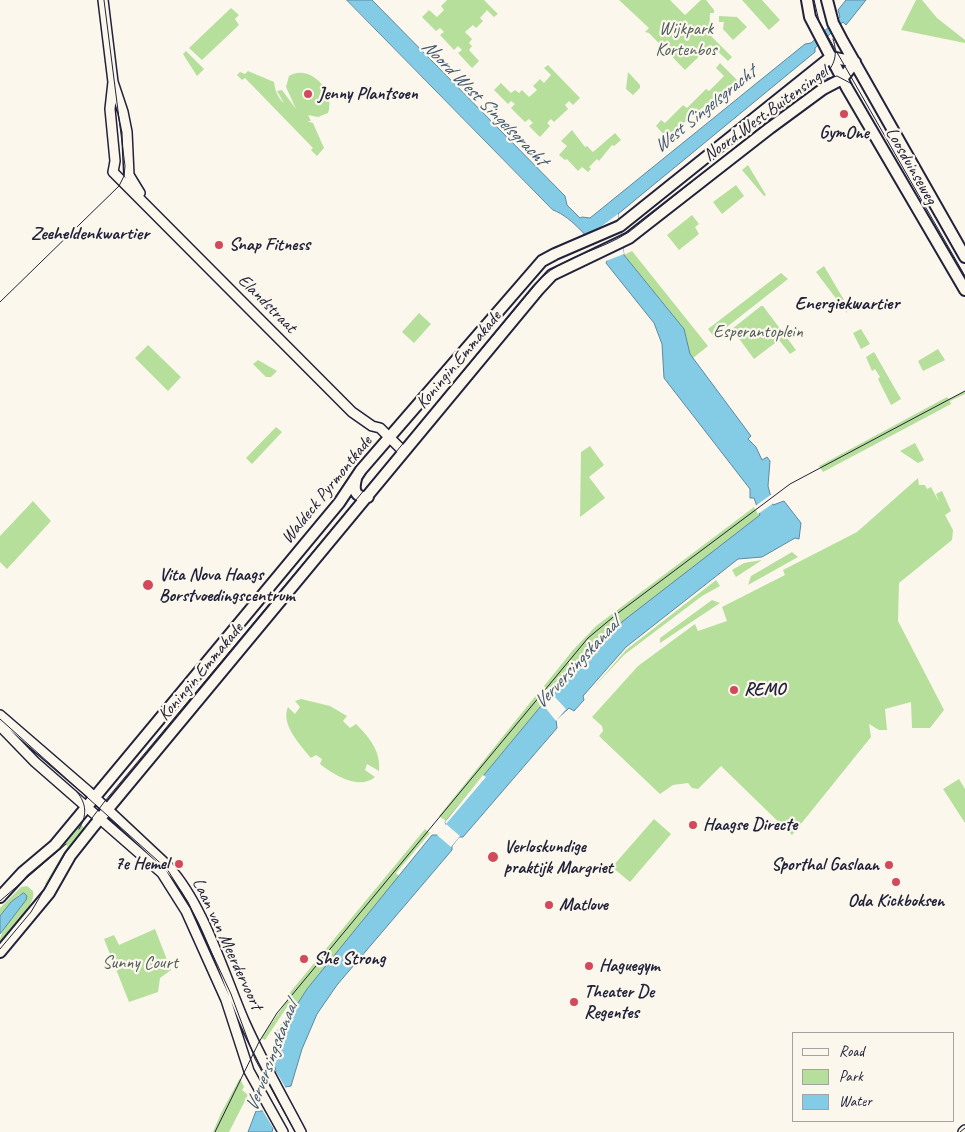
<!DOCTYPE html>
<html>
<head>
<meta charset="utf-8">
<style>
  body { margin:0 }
  #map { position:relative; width:965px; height:1132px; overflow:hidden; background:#fbf7ec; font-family:Caveat,sans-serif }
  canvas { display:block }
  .legend { position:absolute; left:792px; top:1032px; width:162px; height:90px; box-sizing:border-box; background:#fbf7ec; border:1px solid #a4a2a5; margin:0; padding:6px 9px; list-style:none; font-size:15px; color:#22223b }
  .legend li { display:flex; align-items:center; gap:10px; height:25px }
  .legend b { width:25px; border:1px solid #a4a2a5 }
</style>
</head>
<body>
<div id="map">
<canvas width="965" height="1132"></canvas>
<ul class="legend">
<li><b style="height:6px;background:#fbf7ec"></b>Road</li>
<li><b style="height:14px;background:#b6df9b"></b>Park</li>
<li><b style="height:14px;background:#84cce5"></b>Water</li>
</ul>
</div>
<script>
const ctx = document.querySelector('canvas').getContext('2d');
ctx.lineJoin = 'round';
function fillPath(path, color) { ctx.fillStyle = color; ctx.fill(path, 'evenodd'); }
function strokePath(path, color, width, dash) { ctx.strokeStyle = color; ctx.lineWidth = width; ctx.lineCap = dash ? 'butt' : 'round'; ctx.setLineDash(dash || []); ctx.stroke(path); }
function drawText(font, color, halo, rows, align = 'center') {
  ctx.font = font + ' Caveat,sans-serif'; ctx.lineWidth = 4.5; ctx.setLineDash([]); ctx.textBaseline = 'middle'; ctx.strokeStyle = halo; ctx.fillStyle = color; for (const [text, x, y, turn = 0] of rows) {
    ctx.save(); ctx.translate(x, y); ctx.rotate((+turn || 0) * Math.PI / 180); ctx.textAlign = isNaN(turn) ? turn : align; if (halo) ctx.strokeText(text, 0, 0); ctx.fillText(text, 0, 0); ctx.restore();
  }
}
const green = new Path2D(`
  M447 0H484L498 14 494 17 487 10 480 18 483 21 476 28 473 25 465 32 472 39 469 43 472 46 469 50 479 61 472 68 458 53 462 50 458 46 454 50 440 35 444 32 440 28 436 31 422 17 429 10 437 17 444 10 441 6Z
  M619 0H670L685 15 701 0H706L714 10V13H710L709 34 732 57 728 61 711 45 685 70 649 33 645 32 649 28Z
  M742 0H762L780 20 769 30Z
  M916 0H922L937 18 965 40V43L901 30Z
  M231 8 239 15 235 19 239 25 202 60 189 48Z
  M719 16 737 17 747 27 733 40 723 29 724 22H719Z
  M186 51 204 69 197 76 183 54Z
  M720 63 737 80 666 137 656 126 661 120 665 123 683 105 687 108 706 89 709 91 724 76 716 68Z
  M548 65 580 98 573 105 569 101 565 105 568 109 554 122 551 119 547 123 550 126 540 137 529 126 533 123 529 119 525 122 511 108 515 104 511 101 508 104 494 90 501 83 511 93 515 90 519 93 522 90 529 97 537 90 533 86 540 79 544 83 551 75 544 68Z
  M248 71 274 82C275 90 277 97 284 103L277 91 282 90 296 109 286 87 289 76C311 63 336 93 328 113L318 117 308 115 311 121H307L313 123 324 148 317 156 311 150 313 148 245 78 242 80 237 75 240 72 245 74Z
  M628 72 640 85V88L633 95 626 89Z
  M572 130 585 147 587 146 593 152 615 133 621 140 614 146 612 145 599 161 597 159 589 167 591 169 588 172 582 167 578 171 567 159 565 160 559 155 567 146 561 141Z
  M748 165 766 195 764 196 742 170Z
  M736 185 744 196 722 214 713 202Z
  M692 215 699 224 695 227 699 234 679 250 667 235Z
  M632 251 708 346 693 358 689 354 684 329 624 255Z
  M824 266 847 305V313L816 272Z
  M781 273 788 279 714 337 708 329Z
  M761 306H763L796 350 790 354 779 340 754 359 732 329Z
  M419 313 431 324 414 343 402 332Z
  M861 329 870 344 861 349 853 333Z
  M148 345 181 377 168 391 135 358Z
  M938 349 945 360 923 371 918 361Z
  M874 352 901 399 891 405 878 379 880 377 875 369 872 371 866 357Z
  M258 360 277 371 271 377H266L253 364Z
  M965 391V394L950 401 951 404 823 472 819 466 947 397 949 399Z
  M276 427 282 432 252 464 246 458Z
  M915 443 924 460 918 463 900 451Z
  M590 446 604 465 589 477 605 498 580 517 581 452Z
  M918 478 919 485H925L927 489 931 487 939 502 936 494 942 491 951 511 945 515 953 530 952 540 899 583 898 621 944 710 930 728H912L911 702 885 709 887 730H879L869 724 871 737 792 835 721 766 698 789 692 788 688 783 673 785 660 794 599 736 603 731 602 726 592 717 638 666 695 624 698 631 727 621 722 607 785 575 783 570 857 532Z
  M33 501 51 521 7 569 0 562V536Z
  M754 507 760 513V517L591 648 554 690 553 687 549 691 544 686 573 650 596 626Z
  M792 552 798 557 748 585 751 576Z
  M762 560 736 577 732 570 744 563Z
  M716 580 720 586 702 596 624 655 593 688 626 650Z
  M712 600 720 603 660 643V638Z
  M537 694 542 700 539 704 541 706 446 821 439 816Z
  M301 699 330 706 347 716 343 721 350 728 356 724C369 737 381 751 379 771L367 764 365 770 375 777C359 791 333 774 320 764L322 759 316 755 311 758C301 746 280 724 288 707L295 714 300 707 295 701Z
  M959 779 965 789V823L943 789Z
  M654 819 671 834 630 882 612 867Z
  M78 822 87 830 48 886 45 884 68 846 66 845 33 872 31 869Z
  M425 829 430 833 396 873 400 877 307 989 296 1007 283 1035 275 1033 295 1004 291 1001 265 1040 261 1038 289 998 287 996Z
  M27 886 33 891C37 904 9 932 0 942 0 926 20 912 27 897L19 895 0 916V908L21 887Z
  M155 929 171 970 160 978 158 992 129 1002 104 939 114 935 119 945Z
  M240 1078 244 1087 242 1090 248 1095 229 1132H213L221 1113Z`);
const water = new Path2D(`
  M347 0H372L565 196 567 205 580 218 582 217 590 218 805 44 811 43 840 17 838 10 846 0H866L846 25 843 22 815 48V52L618 214 624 255 684 329 690 354 751 436 748 439 756 447 762 460 767 457 770 461 768 486 773 505 784 501 801 523 799 539 795 538 762 557 738 559 626 647 583 696 584 700 574 711 569 708 556 720 557 728 463 837H459L452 846V850L337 985 317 1014 302 1049 291 1086 285 1087 272 1132H248L256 1111H263L276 1071 273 1060 296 1006 307 989 432 835H438L446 825 445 822 541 706H545L553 695 554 690 591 648 614 628 760 515 754 498H750V489L664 378 662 344 654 323 606 263 607 261C593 244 573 217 553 210Z
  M24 893 27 896 26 900 0 934V916L11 902Z`);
const pier = new Path2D(`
  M618 214 624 254 606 261 585 234 599 228Z
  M772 494 775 502 758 514 754 507Z
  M553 695 566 709 556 721 544 706Z
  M483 775 486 777 446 824 445 822Z
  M446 824 460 836 451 847 437 835Z
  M271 1063 287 1090 275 1131 261 1108 273 1070Z`);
const minor = new Path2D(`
  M103 0 113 82 123 112 127 132 129 175 140 193
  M113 82 110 109 115 161 113 172 352 412 372 426 380 428 404 452
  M0 715 88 791 168 866C204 905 224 975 245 1023 262 1061 282 1096 301 1132
  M0 726 35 762 162 873 186 911 226 1000 249 1071 283 1132
  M963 1132 965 1130`);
const major = new Path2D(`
  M807 0 810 17 847 88 965 290
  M827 0 833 23 843 42 965 257
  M831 57 855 62
  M356 479C353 490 355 498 368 497
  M0 897 23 872 55 845 339 503 361 470 542 261 555 254 620 226 831 57
  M0 952 49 893 70 856 93 827 538 290 552 275 629 238 770 128 823 89 842 79 855 62`);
const tram = new Path2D(`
  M814 0 819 21 965 276
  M821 80 837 76 852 84
  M0 302 119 186 124 176 125 166 104 0
  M0 719 167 869 188 902 231 994 255 1059 295 1132
  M77 792C87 804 87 816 79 829
  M0 901 66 844
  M0 949 31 912 66 852 105 801 541 278C566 255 600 251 629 232L824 76C835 65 838 54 833 39
  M215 1132 259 1042 277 1013 588 638 618 613 790 484 965 391
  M960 1132 965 1128`);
const markers = [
  [308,94,5,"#d1495b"],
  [844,114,5,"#d1495b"],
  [219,245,5,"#d1495b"],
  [148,585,6,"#d1495b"],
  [734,690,5,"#d1495b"],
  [693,825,5,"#d1495b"],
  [493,857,6,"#d1495b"],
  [179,864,5,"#d1495b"],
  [889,865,5,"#d1495b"],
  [896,882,5,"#d1495b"],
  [549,905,5,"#d1495b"],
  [304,959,5,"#d1495b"],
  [589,966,5,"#d1495b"],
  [574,1002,5,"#d1495b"]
];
const parkNames = [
  ["Wijkpark",686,29],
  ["Kortenbos",686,50],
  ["Esperantoplein",758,332],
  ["Sunny Court",140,963]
];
const poiNames = [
  ["Jenny Plantsoen",318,94],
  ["GymOne",844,133,"center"],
  ["Snap Fitness",229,245],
  ["Vita Nova Haags",159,575],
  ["Borstvoedingscentrum",159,596],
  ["REMO",744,690],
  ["Haagse Directe",703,825],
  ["Verloskundige",504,847],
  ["praktijk Margriet",504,868],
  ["7e Hemel",169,864,"right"],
  ["Sporthal Gaslaan",879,865,"right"],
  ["Oda Kickboksen",896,901,"center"],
  ["Matlove",559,905],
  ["She Strong",314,959],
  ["Haguegym",599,966],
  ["Theater De",584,992],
  ["Regentes",584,1013]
];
const streetNames = [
  ["Noord West Buitensingel",766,114,-36],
  ["Loosduinseweg",911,166,60],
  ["Elandstraat",267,304,45],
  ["Koningin Emmakade",459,360,-50],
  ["Waldeck Pyrmontkade",327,490,-51],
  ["Koningin Emmakade",201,672,-50],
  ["Laan van Meerdervoort",227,944,65]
];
const waterNames = [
  ["Noord West Singelsgracht",484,103,45],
  ["West Singelsgracht",705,110,-39],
  ["Verversingskanaal",577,664,-47],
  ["Verversingskanaal",272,1057,-69]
];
const neighbourhoodNames = [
  ["Zeeheldenkwartier",90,234],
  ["Energiekwartier",847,304]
];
fillPath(green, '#b6df9b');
fillPath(water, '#84cce5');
strokePath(water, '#5d88a1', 1);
fillPath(pier, '#fbf7ec');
strokePath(minor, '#22223b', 12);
strokePath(major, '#22223b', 14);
strokePath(minor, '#fbf7ec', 9);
strokePath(major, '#fbf7ec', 10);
strokePath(tram, '#22223b', 1);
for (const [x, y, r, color] of markers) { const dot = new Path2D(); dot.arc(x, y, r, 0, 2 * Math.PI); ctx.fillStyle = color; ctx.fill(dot); strokePath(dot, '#fbf7ec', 2); }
drawText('18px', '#4e5b58', '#fbf7ec', parkNames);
drawText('bold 18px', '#22223b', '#fbf7ec', poiNames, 'left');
drawText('18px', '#22223b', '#fbf7ec', streetNames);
drawText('italic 19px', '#3f556e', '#fbf7ec', waterNames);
drawText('bold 19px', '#22223b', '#fbf7ec', neighbourhoodNames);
</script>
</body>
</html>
